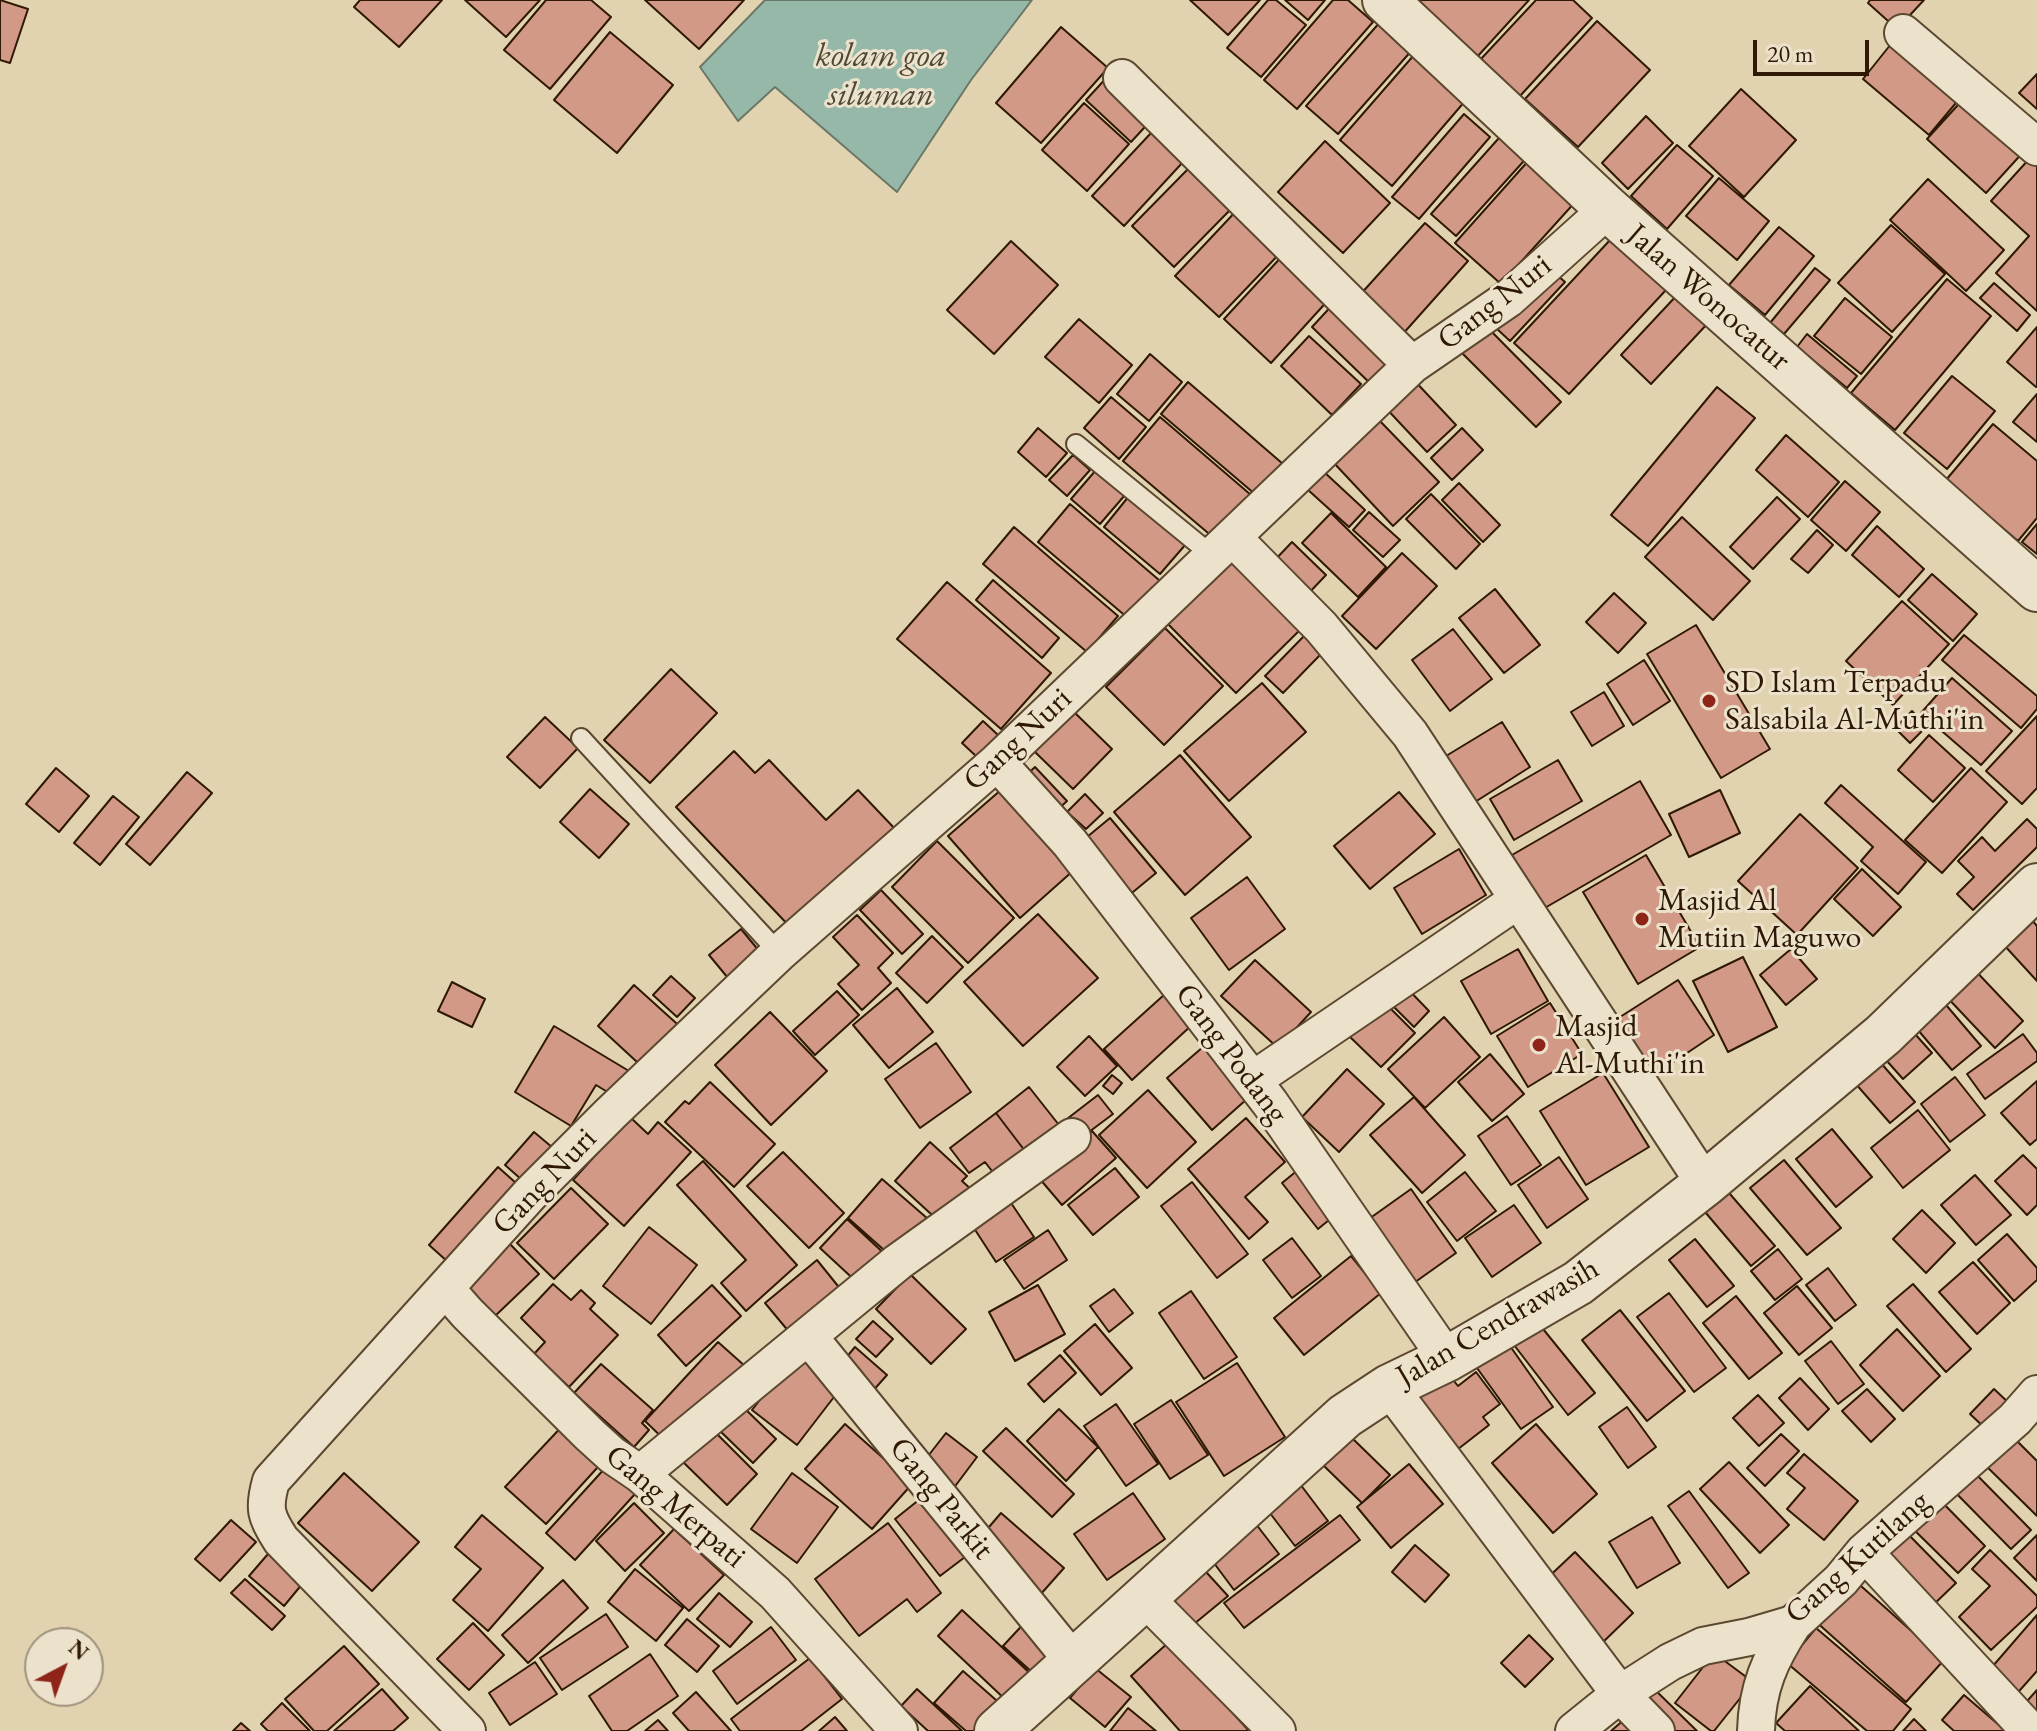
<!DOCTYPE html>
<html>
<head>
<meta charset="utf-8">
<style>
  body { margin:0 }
  #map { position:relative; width:2037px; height:1731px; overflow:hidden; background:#e2d3b0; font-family:"EB Garamond",serif }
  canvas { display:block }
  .north { position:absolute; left:24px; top:1627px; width:80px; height:80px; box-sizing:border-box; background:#ece2cc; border:2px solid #a0927c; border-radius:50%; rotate:41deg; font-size:22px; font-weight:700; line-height:32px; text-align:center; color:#2f1905 }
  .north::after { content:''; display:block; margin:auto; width:28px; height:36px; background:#8f2418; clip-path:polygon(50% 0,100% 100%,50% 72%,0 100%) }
  .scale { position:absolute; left:1753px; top:40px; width:116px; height:36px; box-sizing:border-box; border:4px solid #2f1905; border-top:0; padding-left:10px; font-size:24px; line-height:28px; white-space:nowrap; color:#2f1905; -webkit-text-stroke:6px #ece2cc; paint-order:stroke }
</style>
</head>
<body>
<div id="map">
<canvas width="2037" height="1731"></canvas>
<div class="north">N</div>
<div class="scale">20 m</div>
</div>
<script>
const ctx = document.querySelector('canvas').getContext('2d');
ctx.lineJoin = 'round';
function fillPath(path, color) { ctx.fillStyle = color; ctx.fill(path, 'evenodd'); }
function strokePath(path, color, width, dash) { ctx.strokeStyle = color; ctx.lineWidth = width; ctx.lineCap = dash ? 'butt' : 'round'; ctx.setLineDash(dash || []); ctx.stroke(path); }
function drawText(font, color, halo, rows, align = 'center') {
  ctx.font = font + ' "EB Garamond",serif'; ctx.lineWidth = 6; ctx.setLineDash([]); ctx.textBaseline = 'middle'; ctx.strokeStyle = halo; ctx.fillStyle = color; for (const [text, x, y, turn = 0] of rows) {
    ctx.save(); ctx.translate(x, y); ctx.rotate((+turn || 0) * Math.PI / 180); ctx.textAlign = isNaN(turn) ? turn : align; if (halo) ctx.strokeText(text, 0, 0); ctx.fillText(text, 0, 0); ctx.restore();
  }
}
const water = new Path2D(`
  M765 0H1032L971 80 897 192 775 87 738 121 700 67Z`);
const building = new Path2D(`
  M0 0 28 9 10 63 0 60Z
  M360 0H442L399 47 354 7Z
  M465 0H540L506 37Z
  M546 0H591L611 17 550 89 504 50Z
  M645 0H744L699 49Z
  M1190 0H1260L1228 35Z
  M1268 0H1276L1306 25 1261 77 1227 48Z
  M1285 0H1325L1308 20Z
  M1333 0H1348L1373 22 1297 109 1264 80Z
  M1416 0H1529L1477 57Z
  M1536 0H1573L1592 18 1520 96 1480 60Z
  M1870 0H1924L1897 29 1868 3Z
  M1381 21 1413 49 1338 134 1306 106Z
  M1597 21 1650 70 1578 147 1525 99Z
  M1061 27 1108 68 1041 143 996 103Z
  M610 32 673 85 617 153 554 100Z
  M1899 34 1966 91 1929 135 1863 79Z
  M1414 55 1466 100 1392 186 1340 140Z
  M2037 74V109L2019 93Z
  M1109 75 1155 116 1131 142 1086 100Z
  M1741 89 1796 140 1744 197 1689 146Z
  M1967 95 2026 149 1986 193 1927 139Z
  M1084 103 1129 144 1087 191 1042 150Z
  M1464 114 1490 137 1419 219 1392 197Z
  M1646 116 1673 143 1628 189 1602 163Z
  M1507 129 1532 152 1456 236 1431 214Z
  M1151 133 1183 162 1124 226 1092 196Z
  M1325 141 1390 203 1343 253 1278 192Z
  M1677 145 1713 176 1667 229 1631 196Z
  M2030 158 2037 164V311L1996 273 2029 236 1991 201Z
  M1530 159 1577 200 1501 284 1455 243Z
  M1188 169 1230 210 1174 267 1132 226Z
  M1719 178 1769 221 1737 260 1686 216Z
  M1928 179 2004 250 1966 291 1890 220Z
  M1239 208 1283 250 1219 317 1175 276Z
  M1425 223 1468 261 1401 336 1358 297Z
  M1891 225 1945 274 1892 332 1838 283Z
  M1779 227 1814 256 1765 315 1729 285Z
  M1611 239 1666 290 1569 394 1514 343Z
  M1011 241 1058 285 994 354 947 310Z
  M1285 253 1332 296 1271 363 1224 319Z
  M1815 268 1830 280 1784 334 1770 323Z
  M1550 269 1565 282 1510 341 1496 328Z
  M1947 279 1991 316 1895 430 1851 393Z
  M1994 283 2030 315 2017 331 1980 298Z
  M1678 294 1709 322 1651 384 1621 355Z
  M1845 298 1892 337 1861 374 1814 336Z
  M1337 300 1400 361 1375 388 1312 327Z
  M1079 319 1132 365 1099 403 1045 357Z
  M1487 327 1561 402 1536 427 1461 352Z
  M2037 327V386L2036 387 2007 362Z
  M1807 334 1857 376 1847 388 1797 347Z
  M1309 336 1361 384 1332 415 1281 366Z
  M1150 354 1182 382 1149 421 1117 394Z
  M1952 376 1995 411 1947 469 1904 433Z
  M1412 378 1456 425 1427 452 1383 405Z
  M1188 382 1283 464 1256 495 1161 414Z
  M1717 387 1755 418 1648 546 1611 515Z
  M2037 394V442L2013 422Z
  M1111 397 1146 427 1119 459 1084 428Z
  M1160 417 1251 495 1214 538 1123 461Z
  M1378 419 1439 482 1393 526 1333 462Z
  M1993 424 2037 461V518L2018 541 1946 480Z
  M1038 428 1067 453 1046 477 1018 452Z
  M1462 428 1483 450 1452 480 1431 458Z
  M1786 435 1839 482 1808 517 1756 470Z
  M1073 455 1090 470 1067 496 1049 480Z
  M1096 470 1125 495 1100 524 1071 499Z
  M1323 471 1365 510 1349 527 1307 489Z
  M1845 481 1880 512 1846 551 1811 520Z
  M1459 483 1500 525 1483 542 1442 500Z
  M1431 494 1480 544 1456 569 1406 519Z
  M1129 496 1186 544 1160 574 1104 527Z
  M1777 497 1800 519 1753 569 1730 547Z
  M1070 504 1166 586 1135 624 1038 542Z
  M1369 512 1400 540 1383 557 1353 530Z
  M1331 513 1386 567 1358 597 1302 543Z
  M1682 517 1750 581 1713 620 1645 557Z
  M2037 524V554L2022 542Z
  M1877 526 1924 569 1899 597 1852 555Z
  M1014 527 1118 616 1087 652 983 564Z
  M1817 530 1833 545 1808 573 1791 559Z
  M1292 542 1326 575 1307 595 1273 562Z
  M1231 553 1304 626 1236 693 1164 620Z
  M1402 553 1437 586 1376 649 1342 616Z
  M1932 574 1977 614 1953 641 1908 600Z
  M993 580 1059 638 1042 658 976 600Z
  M947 582 1051 673 1001 729 897 639Z
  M1495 589 1540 645 1504 673 1459 618Z
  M1614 593 1646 623 1618 653 1586 622Z
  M1902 601 1949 644 1893 705 1846 661Z
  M1696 625 1770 749 1721 778 1647 654Z
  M1165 628 1223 686 1164 745 1106 687Z
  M1453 629 1492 679 1450 711 1412 660Z
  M1964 635 2037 696V709L2021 728 1942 660Z
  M1304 636 1322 653 1283 693 1265 676Z
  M1644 660 1670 701 1633 725 1607 684Z
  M671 669 717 713 650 783 604 740Z
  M1952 678 2012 731 1981 765 1921 713Z
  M1262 683 1306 732 1229 801 1184 751Z
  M1604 692 1624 726 1592 746 1571 712Z
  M1073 711 1112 749 1073 789 1034 751Z
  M1912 711 1926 727 1910 743 1895 728Z
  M2037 716V788L2022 804 1986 771Z
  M545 717 578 748 540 788 507 757Z
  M983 721 998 735 977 757 962 743Z
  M1502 722 1530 767 1475 802 1446 756Z
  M1929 735 1965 768 1933 802 1898 770Z
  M734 751 755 773 769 760 826 820 858 790 897 831 793 930 676 807Z
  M1180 755 1251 837 1185 895 1114 812Z
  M1558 760 1582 801 1514 840 1490 799Z
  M1035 767 1067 801 1052 815 1021 780Z
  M56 768 89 796 59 832 26 804Z
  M1971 768 2007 802 1942 873 1905 840Z
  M187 772 212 793 150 865 126 844Z
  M1640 781 1671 835 1543 909 1512 855Z
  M1841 785 1926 862 1898 894 1861 861 1873 847 1825 803Z
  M590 789 629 824 599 858 560 822Z
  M1002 789 1074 870 1020 918 948 836Z
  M1720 790 1740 833 1689 857 1669 814Z
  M1399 792 1435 834 1370 889 1334 846Z
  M1085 794 1103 813 1086 829 1067 812Z
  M113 796 139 817 100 865 74 843Z
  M1800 814 1858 868 1797 935 1738 881Z
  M1110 818 1156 873 1127 897 1081 842Z
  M2027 819 2037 829V847L1973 910 1957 894 1974 877 1958 861 1982 837 1995 851Z
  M937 841 1014 918 968 963 892 887Z
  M1459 849 1486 895 1422 934 1394 888Z
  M1646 855 1700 947 1638 984 1583 892Z
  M1862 869 1901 907 1873 936 1834 899Z
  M1247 877 1285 929 1229 970 1191 918Z
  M881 890 923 934 902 954 860 910Z
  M1038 914 1098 978 1023 1046 964 982Z
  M857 915 893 953 878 968 891 983 862 1010 838 984 859 965 833 937Z
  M2032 920 2037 926V981L2004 945Z
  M741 929 760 952 728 978 709 955Z
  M932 936 963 967 927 1003 896 973Z
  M1518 949 1548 1001 1491 1034 1461 981Z
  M1791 949 1817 979 1786 1005 1760 975Z
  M1743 957 1777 1027 1728 1052 1693 981Z
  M1255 960 1311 1012 1278 1048 1221 996Z
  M1971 966 2023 1021 1995 1048 1943 993Z
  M671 976 695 998 677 1017 653 995Z
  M1678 980 1714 1035 1645 1081 1609 1024Z
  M452 982 485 999 472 1027 438 1011Z
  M1401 982 1429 1011 1414 1027 1385 998Z
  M634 985 686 1032 650 1074 598 1026Z
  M897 988 933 1032 889 1068 853 1025Z
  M837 991 859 1015 815 1055 793 1031Z
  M1935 992 1981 1046 1952 1070 1906 1016Z
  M1165 994 1193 1024 1132 1080 1104 1049Z
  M1382 1000 1415 1033 1381 1067 1348 1035Z
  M1550 1003 1582 1054 1528 1087 1497 1036Z
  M770 1012 827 1071 771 1125 715 1065Z
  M1444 1017 1480 1057 1425 1108 1388 1069Z
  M1907 1025 1932 1053 1903 1079 1878 1051Z
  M554 1026 634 1074 619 1099 596 1085 571 1126 515 1092Z
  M2023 1034 2037 1053V1061L1985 1099 1967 1074Z
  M1089 1036 1117 1066 1085 1096 1057 1067Z
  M936 1043 971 1092 920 1128 885 1079Z
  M1203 1047 1247 1099 1212 1130 1167 1078Z
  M1490 1054 1524 1094 1492 1121 1458 1082Z
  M1873 1054 1915 1102 1890 1123 1848 1075Z
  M1347 1069 1384 1104 1339 1152 1302 1117Z
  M1603 1073 1649 1147 1586 1185 1540 1111Z
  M1112 1075 1122 1083 1113 1094 1103 1086Z
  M1955 1077 1985 1115 1950 1142 1921 1104Z
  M2037 1081V1139L2030 1145 2001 1113Z
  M710 1082 775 1144 734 1187 665 1122 685 1101 689 1104Z
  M1029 1087 1059 1125 1025 1151 996 1113Z
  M1148 1090 1196 1142 1147 1188 1099 1135Z
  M1098 1095 1113 1114 1077 1141 1063 1122Z
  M1414 1097 1465 1155 1422 1193 1370 1135Z
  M1918 1110 1950 1150 1903 1188 1871 1148Z
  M996 1113 1025 1151 995 1175 985 1162 969 1173 950 1148Z
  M1507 1116 1541 1165 1511 1185 1478 1136Z
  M630 1117 648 1134 658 1122 691 1152 624 1226 573 1180Z
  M1246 1118 1285 1162 1245 1197 1268 1222 1249 1239 1188 1169Z
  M1832 1129 1872 1177 1836 1207 1796 1159Z
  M1092 1131 1116 1158 1062 1205 1039 1178Z
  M534 1132 559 1153 530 1187 505 1165Z
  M930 1142 967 1176 962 1181 973 1191 943 1225 895 1181Z
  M783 1152 844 1213 809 1248 747 1186Z
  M2023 1155 2037 1169V1205L2027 1215 1995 1181Z
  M1559 1157 1588 1199 1547 1228 1518 1185Z
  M1784 1160 1841 1228 1807 1255 1750 1188Z
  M703 1161 797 1265 746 1311 721 1283 746 1260 677 1185Z
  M1304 1165 1340 1211 1318 1229 1282 1183Z
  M498 1167 526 1192 457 1270 429 1245Z
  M1115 1168 1139 1197 1093 1235 1068 1205Z
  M1465 1172 1496 1211 1457 1241 1427 1202Z
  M1975 1175 2011 1215 1976 1245 1941 1205Z
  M882 1179 928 1219 893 1258 848 1218Z
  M1717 1179 1775 1246 1751 1266 1694 1199Z
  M1192 1182 1248 1254 1217 1278 1161 1206Z
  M571 1188 608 1224 554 1279 517 1243Z
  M1411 1189 1456 1253 1404 1290 1359 1226Z
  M1005 1194 1034 1237 996 1262 968 1219Z
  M1514 1205 1541 1243 1492 1277 1465 1238Z
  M1922 1210 1955 1243 1926 1273 1893 1239Z
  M847 1219 889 1258 862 1287 820 1248Z
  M649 1227 697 1265 651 1324 603 1286Z
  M1048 1230 1067 1260 1024 1289 1004 1260Z
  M2007 1234 2037 1268V1280L2014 1301 1978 1260Z
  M1292 1238 1321 1276 1292 1298 1263 1260Z
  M1695 1239 1734 1286 1707 1307 1669 1260Z
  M508 1242 539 1274 494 1317 464 1285Z
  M1778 1249 1802 1279 1775 1300 1751 1271Z
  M1351 1256 1381 1293 1304 1355 1274 1318Z
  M817 1260 842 1291 790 1333 765 1303Z
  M1973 1262 2010 1303 1977 1334 1939 1292Z
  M1828 1268 1856 1305 1835 1321 1806 1285Z
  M910 1274 966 1329 931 1364 876 1309Z
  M553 1284 571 1300 581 1290 595 1303 590 1309 618 1335 569 1387 534 1354 545 1342 521 1318Z
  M1913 1284 1971 1349 1946 1372 1887 1306Z
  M712 1285 741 1316 686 1366 658 1335Z
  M1038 1285 1065 1334 1015 1361 989 1312Z
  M1797 1286 1832 1328 1799 1355 1764 1313Z
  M1114 1289 1133 1313 1109 1332 1090 1306Z
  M1191 1291 1237 1357 1204 1379 1159 1313Z
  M1669 1293 1726 1368 1694 1392 1637 1317Z
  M1736 1296 1782 1353 1749 1379 1703 1323Z
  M1620 1310 1685 1391 1647 1421 1582 1340Z
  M873 1321 893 1339 876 1357 856 1339Z
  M1095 1324 1132 1368 1101 1395 1064 1351Z
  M1539 1324 1595 1393 1568 1415 1514 1345Z
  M1897 1329 1940 1376 1903 1411 1860 1365Z
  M1831 1341 1864 1384 1838 1404 1805 1361Z
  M718 1342 746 1367 672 1447 645 1421Z
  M1510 1346 1553 1407 1521 1429 1477 1368Z
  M855 1347 887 1375 871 1393 839 1366Z
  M799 1350 844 1384 797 1445 752 1410Z
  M1060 1355 1076 1373 1044 1402 1028 1384Z
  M1237 1363 1285 1437 1224 1476 1176 1402Z
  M601 1364 653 1410 642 1423 649 1430 634 1447 574 1393Z
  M1446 1371 1458 1386 1476 1372 1500 1404 1483 1417 1489 1425 1453 1453 1410 1398Z
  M1800 1378 1829 1409 1808 1430 1779 1398Z
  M1867 1389 1895 1419 1871 1442 1842 1411Z
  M1994 1389 2011 1405 1987 1430 1970 1414Z
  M1758 1395 1784 1423 1759 1446 1733 1418Z
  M1171 1400 1208 1455 1170 1479 1134 1424Z
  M740 1404 776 1439 753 1463 717 1428Z
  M1116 1404 1158 1464 1126 1486 1084 1426Z
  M1627 1407 1656 1447 1628 1468 1599 1427Z
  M1059 1409 1098 1447 1066 1481 1027 1441Z
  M567 1421 607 1457 546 1524 505 1487Z
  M845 1424 912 1484 872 1529 805 1469Z
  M1536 1424 1597 1494 1553 1533 1492 1463Z
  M1006 1428 1074 1494 1052 1517 983 1451Z
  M712 1429 757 1474 727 1505 681 1460Z
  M2006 1430 2037 1461V1516L1978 1458Z
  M946 1433 977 1457 953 1489 921 1465Z
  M1781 1434 1799 1451 1765 1486 1747 1468Z
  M1351 1437 1390 1475 1362 1503 1323 1465Z
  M1804 1454 1858 1501 1824 1540 1787 1509 1805 1488 1787 1473Z
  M1729 1462 1789 1525 1760 1553 1700 1489Z
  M1409 1464 1443 1504 1391 1548 1357 1507Z
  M1967 1465 2031 1530 2011 1549 1947 1484Z
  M606 1467 635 1494 575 1560 546 1533Z
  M344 1473 419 1542 372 1591 298 1523Z
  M792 1473 838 1507 797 1563 751 1529Z
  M1297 1480 1328 1521 1295 1546 1263 1504Z
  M1689 1491 1749 1573 1728 1588 1668 1506Z
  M1133 1493 1165 1539 1107 1580 1074 1534Z
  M1935 1495 1985 1546 1958 1573 1907 1523Z
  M920 1499 965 1557 940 1576 895 1519Z
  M634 1503 664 1533 625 1571 596 1541Z
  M1001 1513 1064 1568 1040 1595 977 1541Z
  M482 1515 543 1568 488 1631 453 1600 481 1569 455 1547Z
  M1249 1515 1279 1554 1234 1590 1205 1551Z
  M1340 1515 1360 1540 1244 1628 1224 1603Z
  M1652 1517 1680 1563 1637 1588 1609 1542Z
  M231 1520 256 1542 220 1581 195 1559Z
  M888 1523 941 1593 917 1612 907 1599 859 1636 815 1579Z
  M674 1529 724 1575 689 1611 640 1565Z
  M1905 1531 1956 1583 1930 1608 1880 1556Z
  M2037 1535V1581L2014 1558Z
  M1415 1545 1449 1575 1425 1602 1392 1572Z
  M274 1547 308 1577 284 1606 249 1576Z
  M1990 1550 2037 1596V1607L1991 1650 1959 1617 1990 1586 1972 1569Z
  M1575 1552 1633 1613 1599 1646 1540 1585Z
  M1197 1562 1228 1596 1194 1624 1162 1587Z
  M635 1569 683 1608 656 1641 608 1602Z
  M1852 1578 1944 1660 1906 1702 1814 1620Z
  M245 1579 285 1616 272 1630 231 1593Z
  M563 1580 588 1608 528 1663 502 1635Z
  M719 1593 752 1622 730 1647 697 1619Z
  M962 1610 1034 1677 1009 1703 938 1636Z
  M606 1614 628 1647 562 1690 540 1658Z
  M2037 1615V1671L2013 1698 1986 1674Z
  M1029 1618 1059 1646 1033 1673 1003 1646Z
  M687 1619 719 1646 697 1672 665 1645Z
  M473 1623 504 1655 469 1690 437 1659Z
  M771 1627 796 1660 737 1704 713 1671Z
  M1816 1628 1911 1709 1893 1731H1867L1787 1663Z
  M1529 1635 1553 1659 1525 1687 1501 1663Z
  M1169 1642 1249 1731H1180L1131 1676Z
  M344 1646 379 1684 327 1731H314L285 1699Z
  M1714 1653 1753 1682 1714 1731H1711L1675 1703Z
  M650 1654 678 1696 627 1731H612L589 1696Z
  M810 1658 842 1699 801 1731H740L731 1719Z
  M535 1662 557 1694 510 1725 489 1693Z
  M1095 1668 1131 1697 1105 1727 1070 1698Z
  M963 1671 1004 1707 983 1731H966L934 1703Z
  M1646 1681 1697 1731H1662L1629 1699Z
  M1810 1686 1859 1731H1785L1776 1723Z
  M382 1689 408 1718 393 1731H334Z
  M917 1689 962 1731H928L901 1706Z
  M2037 1690V1722L2021 1708Z
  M696 1692 731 1731H689L673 1713Z
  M1964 1695 2006 1731H1954L1942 1720Z
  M282 1703 310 1731H268L261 1724Z
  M1128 1708 1156 1731H1110Z
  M835 1717 847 1731H819Z
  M1626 1718 1638 1731H1611Z
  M1914 1719 1926 1731H1903Z
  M658 1720 668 1731H645Z
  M241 1723 250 1731H233Z`);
const service = new Path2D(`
  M1076 444 1213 556
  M581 738 779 953`);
const minor = new Path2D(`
  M1903 33 2037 147
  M1122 78 1412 365
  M1233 538 1321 627 1410 734 1705 1184
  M997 762 1070 843 1270 1103 1447 1359
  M1253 1080 1518 900
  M446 1289 467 1313 590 1435 612 1455 640 1474 775 1593 899 1731
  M809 1337 1073 1661
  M1389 1387 1620 1694 1656 1731
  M640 1474 898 1262 1072 1137
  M1864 1552 2030 1731
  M1145 1598 1277 1731
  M467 1731 281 1540C266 1517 263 1509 271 1481L530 1194 611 1113 779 953 997 762 1412 365 1508 299 1608 209
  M1574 1731 1620 1694 1670 1662 1703 1646 1749 1637 1793 1624 1841 1580 1864 1552 2015 1419 2037 1394
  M1756 1731C1757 1688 1770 1659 1793 1624`);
const tertiary = new Path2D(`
  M1385 0 1608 209 2037 589
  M997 1731 1345 1416 1389 1387 1447 1359 1578 1283 1705 1184 1883 1035 2037 886`);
const markers = [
  [1709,701,8,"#8f2418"],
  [1642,919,8,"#8f2418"],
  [1539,1045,8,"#8f2418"]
];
const streetNames = [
  ["Jalan Wonocatur",1708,298,41],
  ["Gang Nuri",1495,303,-38],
  ["Gang Nuri",1018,740,-43],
  ["Gang Podang",1231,1054,53],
  ["Gang Nuri",545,1182,-46],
  ["Jalan Cendrawasih",1498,1323,-30],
  ["Gang Parkit",941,1499,51],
  ["Gang Merpati",675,1507,40],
  ["Gang Kutilang",1858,1558,-42]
];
const poiNames = [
  ["SD Islam Terpadu",1725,683],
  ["Salsabila Al-Muthi'in",1725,720],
  ["Masjid Al",1658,901],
  ["Mutiin Maguwo",1658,938],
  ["Masjid",1555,1027],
  ["Al-Muthi'in",1555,1064]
];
const waterNames = [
  ["kolam goa",881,57],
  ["siluman",881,96]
];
fillPath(water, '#95b8a9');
strokePath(water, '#6c7867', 2);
fillPath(building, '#d29a86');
strokePath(building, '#2f1905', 2);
strokePath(service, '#5c4830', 22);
strokePath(minor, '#5c4830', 40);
strokePath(tertiary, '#5c4830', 48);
strokePath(service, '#ece2cc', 18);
strokePath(minor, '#ece2cc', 36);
strokePath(tertiary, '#ece2cc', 44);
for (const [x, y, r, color] of markers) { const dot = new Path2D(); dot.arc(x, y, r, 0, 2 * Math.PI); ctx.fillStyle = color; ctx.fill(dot); strokePath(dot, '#ece2cc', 3); }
drawText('32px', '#2f1905', '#ece2cc', streetNames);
drawText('32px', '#2f1905', '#ece2cc', poiNames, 'left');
drawText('italic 34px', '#4e4936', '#ece2cc', waterNames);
</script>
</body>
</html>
